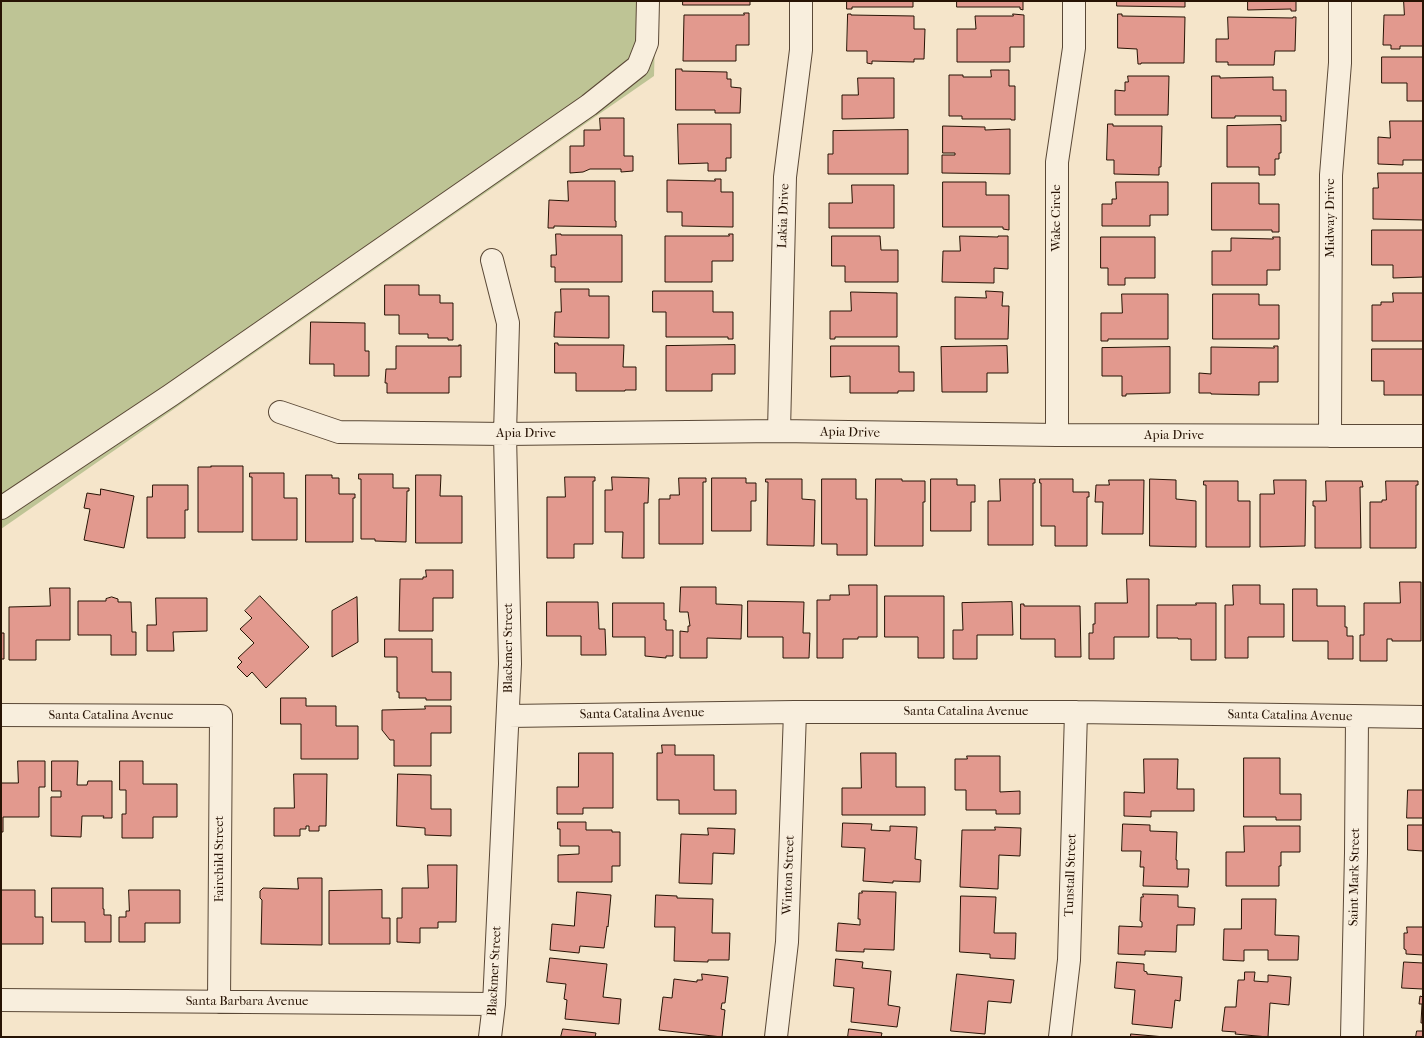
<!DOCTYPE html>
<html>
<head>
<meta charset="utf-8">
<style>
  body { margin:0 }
  #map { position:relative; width:1424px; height:1038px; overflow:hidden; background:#f5e5ca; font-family:"IM FELL French Canon",serif }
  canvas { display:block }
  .frame { position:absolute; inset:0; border:2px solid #271304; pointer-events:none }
</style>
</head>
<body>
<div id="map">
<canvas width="1424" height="1038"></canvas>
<div class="frame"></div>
</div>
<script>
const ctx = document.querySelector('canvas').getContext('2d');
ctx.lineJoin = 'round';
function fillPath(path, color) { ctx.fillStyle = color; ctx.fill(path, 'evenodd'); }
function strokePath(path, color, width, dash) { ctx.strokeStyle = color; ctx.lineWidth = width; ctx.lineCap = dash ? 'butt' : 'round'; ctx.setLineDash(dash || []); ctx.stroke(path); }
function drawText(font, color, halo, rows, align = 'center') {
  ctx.font = font + ' "IM FELL French Canon",serif'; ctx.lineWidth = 3; ctx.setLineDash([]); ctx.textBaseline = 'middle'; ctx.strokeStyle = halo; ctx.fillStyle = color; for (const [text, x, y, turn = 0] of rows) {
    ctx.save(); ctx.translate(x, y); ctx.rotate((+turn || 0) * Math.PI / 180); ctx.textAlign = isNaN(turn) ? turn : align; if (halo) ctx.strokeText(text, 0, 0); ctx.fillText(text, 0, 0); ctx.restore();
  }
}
const green = new Path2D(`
  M1 1H656L654 76 1 529Z`);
const building = new Path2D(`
  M683 1H750V5H683Z
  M847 1H913V7H852V9H847Z
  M957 1H1023V10L1020 9V7H957Z
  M1117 1H1185V7L1117 6Z
  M1248 1H1296V11H1291V9L1248 10Z
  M1404 1H1423V46H1400V49H1391V45H1383L1384 15H1404Z
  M744 13H749V45H736V61H683L684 15H744Z
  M848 14H851V15L914 16V29H925L924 59H914V62L872 61V64L867 63V51H847Z
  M1013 14 1024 15V47H1010V62H957V29H976L975 16H1013Z
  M1118 14H1122V16L1185 17 1184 63H1141V64H1138L1137 49 1118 48Z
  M1228 17 1293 18V17H1296L1295 51H1275L1274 65H1228V62H1216V39H1228Z
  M1382 57H1423V101H1407V83H1382Z
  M676 69H682V71L727 72V79H731V87L741 88 740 113H715V110H676Z
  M991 70H1009V86H1015V120H1011V119H962V116H949V75H963V77H991Z
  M1128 76H1169L1168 115H1115V90L1125 91V82H1128Z
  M1212 76H1220V78L1273 77V90H1286V121H1281V116H1235V118H1212Z
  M858 78H894V118L842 119V95H858Z
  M600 118H624V156H633V171L621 172V169H590L583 172 570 173V146H584V130H600Z
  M1390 121H1423V160H1403V165L1378 164V137L1390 138Z
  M678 124H731V158H726V171H708V163L679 164Z
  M1108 124H1113V126H1162L1161 167H1159V175L1114 174V160H1107Z
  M1281 125V153H1279V159H1275V175H1259V167H1227V126Z
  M943 126 985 127V130L1010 129V174L942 173V155H955V153H943Z
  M908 130V174H828V154H833V131Z
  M1378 173H1423V220L1373 219V188H1378Z
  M715 179H721V192H733V227L682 226V212H667V180L715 181Z
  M568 181H615V221H616V227L554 226V228H548L549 200 568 201Z
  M943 182H986V195H1009V230L1003 229V227H943Z
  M1116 182H1168V215H1150V226H1102V204H1112V199H1116Z
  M1212 183H1259V204H1279V232H1272V230H1212Z
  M852 185H894V228H829V203H852Z
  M1372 230H1423V277L1393 278V265H1372Z
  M556 234H561V235H622V282H555V267H551V255H556Z
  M729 234H733V261H712V282H665V236H729Z
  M832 236H880L881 250H898V282H845V266H832Z
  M960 236 998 237V236H1008V269L994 268V283L942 282 943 251H960Z
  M1101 237H1155V278H1125V285H1108V268H1101Z
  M1273 237H1280V270H1267V285H1212V251H1231V238L1273 239Z
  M385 285H419V295H440V303H453V340H448V338H428V334H399V315H385Z
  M561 289H589V296H609V338L554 337 555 312H561Z
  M653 291H713V312H733V339H728V337H666V312H653Z
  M986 291 1003 292 1002 306H1009L1008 339H955V297L986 298Z
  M851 292 897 293V337H835V339H830V311H851Z
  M1393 293H1423V341H1372V305H1381V302H1393Z
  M1122 294H1168V339H1108V341H1101V313H1122Z
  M1213 294H1259V305H1279V339H1213Z
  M311 322 365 323V351H369V376H334V364H310Z
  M555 343H558V345H624L623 367H636V390H625V391H576V373H555Z
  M459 345H461V377H449V393H387V383H385L386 369H396V346H459Z
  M735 345V374H712V391H666V346Z
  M831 346H899V372H914V391H898V393H850V376L831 377Z
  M1007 346 1008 373H987V392H942L941 347Z
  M1274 346H1278V382H1259V395L1211 394V393H1199V373L1211 374V347L1274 348Z
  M1170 347V393L1126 394V396H1122V376H1102V348Z
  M1372 349H1423V395H1384V381H1372Z
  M211 466H243V532H198V467H211Z
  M250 473H284V498H297V540H252V477H250Z
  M359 474H393V488H409V491H407L406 542 375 541V539H361V479H359Z
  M306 475H332V478H339V494H355V498H353V542H306Z
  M416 475H441L440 496H462V543H416Z
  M565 477H595V481H593V544H574V558H547V497H565Z
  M612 477 649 478 648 503H644V558H622L623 532H605V490H612Z
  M679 478H706V482H703V544H659V499H670V495H679Z
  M712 478H746V483H756V501H751V531H712Z
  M766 479H802V499L815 500 814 546 767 545 768 482H766Z
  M822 479H856V499H867V555H837V544H822Z
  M876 479H902V481H925V502H923V546H875Z
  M931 479H957V485H975V502H971V531H931Z
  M1000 479H1035V483H1033V545H988V501H1000Z
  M1040 479H1073V492H1089V497H1087V546H1055V526H1041V483H1040Z
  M1150 479 1176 480V499L1196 501V547L1150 546Z
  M1109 480H1144L1143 534H1102L1103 502H1095L1096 485H1109Z
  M1274 480H1306L1305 546 1260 547V494H1274Z
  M1204 481H1238V501H1250V547H1206V485H1204Z
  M1326 481H1362L1363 487H1360L1361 548H1315V506H1313V501H1326Z
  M1386 481H1418V485H1416V548H1370V502H1382V500H1386Z
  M153 485H188V510H185V538H147V497H152Z
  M101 489 134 496 124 548 84 540 90 509 84 508 87 493 100 495Z
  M426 570H453V598H433V631H399L400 579H423V577H426Z
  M1127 579H1149V637H1114V659H1089V633H1093V624H1095V603H1127Z
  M1400 582H1421V641H1392V639H1387V661H1360V635H1364V603H1400Z
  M849 585H877V637H858V639H843V658H817V600H830V595H849Z
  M1233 585H1260V604H1284V637H1248V658H1225V605H1233Z
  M681 587H716V604L742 605 741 639 707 638V658H680V631L688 632V626H690L688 612H680Z
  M50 588H70V640H36V660H9V607L50 606Z
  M1293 589H1317V606H1345V627H1347V636H1353V659H1328V641H1293Z
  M260 596 309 647 266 688 252 672 247 677 237 667 242 662 238 658 254 643 240 629 252 618 245 611Z
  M885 596H944V658H918V637H885Z
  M112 597 118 599V602H131L132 632H136V655H111V635H78V601H106V599Z
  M357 597 358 642 332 657V611Z
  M156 598H207V631L173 632 174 651H147V625H156Z
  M748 601 804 602 803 633H810L809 658H783V637H748Z
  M547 602H598L599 629H605L606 655H581V636H547Z
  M1012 602 1013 635H977V659H953V630H963L962 603Z
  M613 603H664V620H666V630H673V656H666V658L645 656V637H613Z
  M1196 603H1216V660H1191V639H1178V638H1157V605H1196Z
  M1021 604H1024V606H1080L1081 657H1055V639H1021Z
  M1 633H4V659H1Z
  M385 639H432V672H451V700H426V698H399V692H397V657H385Z
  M281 698H306V706H336V726H358V759H301V724H281Z
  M425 706H451V733H431V766H394V740H390L382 730V710L425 709Z
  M662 745H675V755H714V790H736V814H679V800H657V753H662Z
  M579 753H613V808H583V814H557V787H578Z
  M861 753H896V787H925V815H842V788H861Z
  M967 756H1000V792L1020 791V814H996V810H966V790H955V759H967Z
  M1244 758H1280V794H1301V820H1276V817H1244Z
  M1144 759H1178L1177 789H1194V811H1151V817L1124 816V792L1144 793Z
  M18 761H45V787H39V817H3V832H1V783H18Z
  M52 761H78L77 785H87L88 781H112V818H103L104 816H82L81 837 51 836V797H61V791H52Z
  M120 761H143V784H177V817H153V838H122V814H126V790H120Z
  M294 774H327L326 826H319V831H309V826H306V829H300V836H274V808H294Z
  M398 774 431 775V809H451V836L425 835V828L397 826Z
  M1408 790H1423V818H1407Z
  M558 822H586V830H612V832H620V866H612V882H558V855L579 854V846H560V829H558Z
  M843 823 872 824 871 830 890 831V826L917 827 915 859 921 860 920 882 893 881V883L863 881 865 848 842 847Z
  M1123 824 1150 825V831L1177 832 1176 860H1177V869H1189L1188 887 1143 886 1144 867H1140L1141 851H1122Z
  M1408 825H1423V851L1408 850Z
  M1244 826H1300V852H1281V866H1279V886H1226V852H1244Z
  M995 827 1021 828 1020 856 999 855 998 889 960 887 962 830H995Z
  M708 828 735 829 734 854 713 853 712 884 679 883 681 834 708 835Z
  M428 865H457L456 922H438V928H420V943L397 942V918H402V888H428Z
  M298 878H322V945L261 944 262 900 260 898V891L263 888 298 889Z
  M52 888H103V909H104V915H111V942H85V922H52Z
  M1 890H35V917H43V944H1Z
  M129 890H180V923H145V942H119V917H126V911H129Z
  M382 890V918H390V944H329V891Z
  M862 891 896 892 894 950 864 949V952L836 951 838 923 860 925V919H858L859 893H862Z
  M577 892 611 895 608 927 607 926 604 948 580 946 579 953 550 950 552 924 574 926Z
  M1143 894 1178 895V907L1195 908 1194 925H1177L1176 952 1145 951V955L1118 954 1119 926 1142 927V922L1140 921 1141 897H1143Z
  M656 895 677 896V898L713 899 712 933H730L729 960H708V962L674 961 675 927H655Z
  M961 896 996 897 994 933H1016L1015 959 990 958V954L960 952Z
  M1242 899H1276L1275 935 1299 936 1298 960H1268V950H1244V961L1223 960 1224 929H1241Z
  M1407 927H1423V955L1406 954V950L1404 949V933H1407Z
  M550 958 607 964 603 997 621 999 619 1024 565 1019 567 1000 564 999 566 984 547 982Z
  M836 959 863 962 862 968 891 971 888 1005 900 1007 897 1027 851 1022 854 988 834 986Z
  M1117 962 1144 964V971L1147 972V974L1182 977 1180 1001 1175 1000 1172 1028 1132 1024 1135 990 1115 988Z
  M1404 962 1423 963V989L1402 988Z
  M1245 972H1255L1254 981 1268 982V975L1291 977 1289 1005 1270 1003 1268 1037 1235 1034 1236 1032 1222 1031 1225 1007H1236L1238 980H1244Z
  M702 974 728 977 725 1003H722L721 1009 725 1010 722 1037 659 1030 663 997 672 998 674 979 697 982V980H702Z
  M957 974 1014 980 1011 1003 988 1001 985 1034 951 1031Z
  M1423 990V1023H1421L1422 1004H1419L1420 996 1423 997Z
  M563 1029 596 1033 595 1037H561Z
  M849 1029 882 1033 881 1037H848Z
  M1417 1031H1423V1037H1416Z
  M1131 1034 1165 1037H1131Z`);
const minor = new Path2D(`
  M280 412 339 432 505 434 779 431 1057 435 1423 436
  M779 431 785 177 801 50V1
  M1057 435V162L1074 48V1
  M1330 436 1331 175 1340 63V1
  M1 508 171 395 589 105 638 66 647 43 648 1
  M1 715 221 716 219 1002
  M508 716 795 712H1076L1423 717
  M1 1000 494 1004
  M490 1037 494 1004 510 664 505 434 508 323 492 260
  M776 1037 787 942 795 712
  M1060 1037 1069 960 1076 712
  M1352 1037 1356 853 1357 717`);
const streetNames = [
  ["Lakia Drive",784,216,-88],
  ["Wake Circle",1057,218,-90],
  ["Midway Drive",1331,218,-90],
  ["Apia Drive",850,433,1],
  ["Apia Drive",526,434],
  ["Apia Drive",1174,436],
  ["Blackmer Street",509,648,-90],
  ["Santa Catalina Avenue",966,712],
  ["Santa Catalina Avenue",642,714,-1],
  ["Santa Catalina Avenue",111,716],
  ["Santa Catalina Avenue",1290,716,1],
  ["Fairchild Street",220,859,-90],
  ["Winton Street",789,875,-88],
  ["Tunstall Street",1071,875,-88],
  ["Saint Mark Street",1355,877,-89],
  ["Blackmer Street",495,971,-87],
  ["Santa Barbara Avenue",247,1002]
];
fillPath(green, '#bec495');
fillPath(building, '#e2998e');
strokePath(building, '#271304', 1);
strokePath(minor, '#5a4836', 24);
strokePath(minor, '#f8eedd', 22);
drawText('13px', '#271304', '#f8eedd', streetNames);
</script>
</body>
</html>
